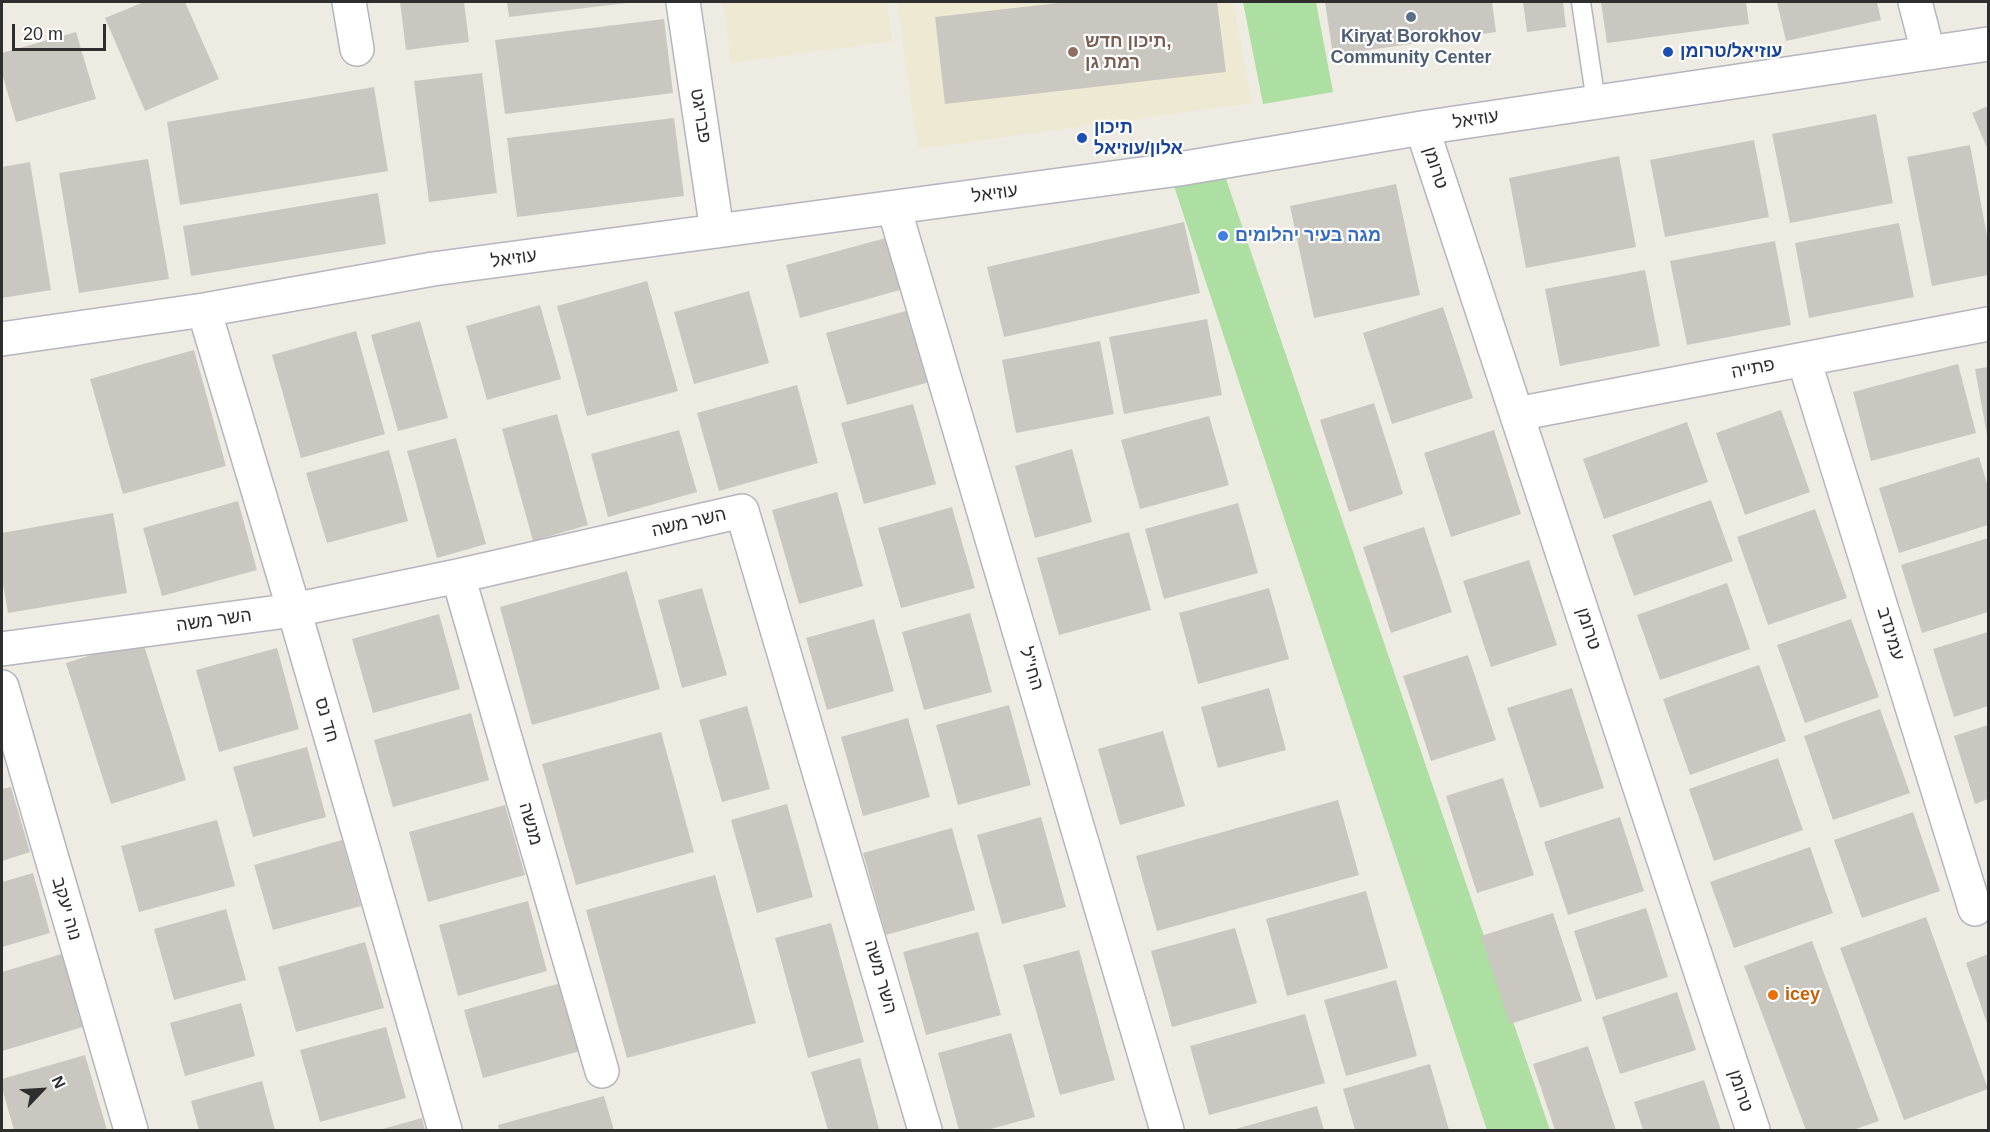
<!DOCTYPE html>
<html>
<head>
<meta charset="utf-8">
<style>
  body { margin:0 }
  #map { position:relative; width:1990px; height:1132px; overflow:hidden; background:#eeebe2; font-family:Helvetica,sans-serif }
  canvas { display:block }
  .frame { position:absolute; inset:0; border:3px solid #2e2e2e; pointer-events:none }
  .north { position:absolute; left:12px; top:1060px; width:60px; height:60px; -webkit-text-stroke:4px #fff; paint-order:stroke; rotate:65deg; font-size:16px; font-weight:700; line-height:24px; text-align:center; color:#2e2e2e }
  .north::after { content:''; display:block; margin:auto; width:21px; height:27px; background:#2e2e2e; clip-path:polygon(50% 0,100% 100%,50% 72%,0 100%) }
  .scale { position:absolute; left:12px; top:24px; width:94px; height:27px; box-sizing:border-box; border:3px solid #2e2e2e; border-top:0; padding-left:8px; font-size:18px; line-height:21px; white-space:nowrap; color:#2e2e2e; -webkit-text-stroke:4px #fff; paint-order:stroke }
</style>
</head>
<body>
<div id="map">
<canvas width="1990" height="1132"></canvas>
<div class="frame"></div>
<div class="north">N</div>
<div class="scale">20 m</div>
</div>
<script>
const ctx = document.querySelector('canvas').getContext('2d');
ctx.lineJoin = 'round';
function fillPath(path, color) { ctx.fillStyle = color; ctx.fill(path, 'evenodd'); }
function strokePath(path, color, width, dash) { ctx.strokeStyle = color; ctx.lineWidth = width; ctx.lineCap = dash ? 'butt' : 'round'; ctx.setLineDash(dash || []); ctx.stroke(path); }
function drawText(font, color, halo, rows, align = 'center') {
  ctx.font = font + ' Helvetica,Heebo,sans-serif'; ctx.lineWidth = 4.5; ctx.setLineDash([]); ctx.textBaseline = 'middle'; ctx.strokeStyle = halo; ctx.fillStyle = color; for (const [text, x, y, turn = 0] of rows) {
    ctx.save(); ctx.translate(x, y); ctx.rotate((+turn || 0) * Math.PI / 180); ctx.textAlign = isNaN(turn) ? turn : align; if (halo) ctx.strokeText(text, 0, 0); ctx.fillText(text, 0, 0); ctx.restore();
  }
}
const education = new Path2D(`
  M723 2H887L892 41 731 63Z
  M897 2H1233L1252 103 918 149Z`);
const green = new Path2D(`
  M1243 2H1316L1333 92 1263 104Z
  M1224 173 1550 1130H1487L1174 186Z`);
const building = new Path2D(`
  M144 2H185L219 79 145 111 105 18Z
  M400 2H464L469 42 406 50Z
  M507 2H627V3L509 17Z
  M1067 2H1217L1226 72 945 104 935 17Z
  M1325 2H1492L1496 32 1333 55Z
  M1523 2H1563L1566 27 1527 32Z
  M1601 2H1746L1749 24 1607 43Z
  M1777 2H1877L1881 20 1786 41Z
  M664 19 673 93 505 114 495 40Z
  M76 32 96 99 16 122 2 73V53Z
  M482 73 497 193 429 202 414 81Z
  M374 87 388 171 180 205 167 122Z
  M1988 106V150L1972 113Z
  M1876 114 1893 203 1790 223 1772 134Z
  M674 118 684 196 517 217 507 138Z
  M1754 140 1769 217 1665 237 1650 160Z
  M1970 145 1988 241V275L1932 286 1907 157Z
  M1619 156 1636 247 1526 268 1509 178Z
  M148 159 169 279 79 293 59 173Z
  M30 162 51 290 2 298V167Z
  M1396 184 1420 295 1314 318 1290 206Z
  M378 193 386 244 191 276 183 226Z
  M1184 222 1200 293 1004 337 987 267Z
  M1899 223 1914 297 1809 318 1795 243Z
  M886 238 900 290 800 318 786 265Z
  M1775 241 1791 325 1687 345 1670 261Z
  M1645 270 1660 346 1560 366 1545 289Z
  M647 281 678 391 587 416 557 306Z
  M749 291 769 363 694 384 674 312Z
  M540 305 561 379 487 400 466 326Z
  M1443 307 1473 398 1392 424 1363 333Z
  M913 309 933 381 847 405 826 333Z
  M1207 319 1222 395 1124 414 1109 337Z
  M420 321 448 418 398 431 371 335Z
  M356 331 385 434 301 458 272 355Z
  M1100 341 1114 414 1016 433 1002 360Z
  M194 350 226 466 123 494 90 379Z
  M1958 364 1976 433 1871 461 1853 392Z
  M1988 367V435H1987L1975 369Z
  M797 385 818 463 719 491 697 413Z
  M1374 403 1403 494 1349 512 1320 420Z
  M913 404 936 484 864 504 841 423Z
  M1781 410 1810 492 1745 515 1716 433Z
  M557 414 588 525 533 541 502 429Z
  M1209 416 1229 485 1140 509 1121 440Z
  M1687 422 1708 482 1604 519 1583 459Z
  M679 430 697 492 608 517 591 454Z
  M1494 430 1521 514 1451 537 1424 453Z
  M456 438 486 544 437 558 407 451Z
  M1072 449 1092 522 1035 538 1015 466Z
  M389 450 408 521 327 543 306 473Z
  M1979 457 1988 487V525L1899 553 1879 488Z
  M837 492 863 586 799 604 772 510Z
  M1711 500 1733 561 1634 596 1612 535Z
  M238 501 257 570 162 596 143 528Z
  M1238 503 1258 573 1164 599 1145 529Z
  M952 507 975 588 901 608 878 528Z
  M1815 509 1847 598 1768 625 1737 537Z
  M113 513 127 593 8 613 2 578V533Z
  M1424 527 1452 612 1391 633 1363 547Z
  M1129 532 1151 610 1059 635 1037 558Z
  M1988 538V612L1922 633 1901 565Z
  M1529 560 1557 645 1491 667 1463 581Z
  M627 571 660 689 532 725 500 607Z
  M1727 583 1750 649 1660 680 1637 615Z
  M702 588 727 675 682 688 658 600Z
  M1269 588 1289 659 1198 684 1179 613Z
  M970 613 992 692 924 710 902 632Z
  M439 614 460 689 373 713 352 639Z
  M874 619 894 691 827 710 806 638Z
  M1851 619 1879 697 1805 723 1777 645Z
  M1988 632V706L1954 717 1933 649Z
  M142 639 186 780 111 804 66 663Z
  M277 648 299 729 219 752 196 670Z
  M1468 655 1496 740 1431 761 1403 676Z
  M1759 665 1786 741 1690 775 1663 699Z
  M1269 688 1286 750 1218 768 1201 707Z
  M1572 688 1604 788 1540 808 1507 708Z
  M1009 705 1031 785 958 805 936 725Z
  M747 706 770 789 722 802 699 720Z
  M1880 709 1910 793 1833 820 1804 736Z
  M471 713 489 780 393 807 374 740Z
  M908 718 930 797 863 816 841 737Z
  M1988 725V799L1975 804 1954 736Z
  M1163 731 1185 806 1120 825 1098 749Z
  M661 732 694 852 576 885 542 764Z
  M307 747 326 817 253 837 233 767Z
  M1778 758 1803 830 1714 861 1689 789Z
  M1503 778 1534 875 1477 893 1446 796Z
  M11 787 30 852 2 861V789Z
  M1338 800 1359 875 1157 931 1136 856Z
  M787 804 813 897 757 913 731 820Z
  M505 805 525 875 428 902 409 832Z
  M1913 812 1940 891 1862 918 1834 840Z
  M1041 817 1066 907 1002 924 977 835Z
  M1620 817 1644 891 1568 915 1544 842Z
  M217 820 235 886 139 912 121 846Z
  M952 828 975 910 886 935 863 853Z
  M342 840 361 906 273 930 254 865Z
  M1810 847 1833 913 1734 948 1710 882Z
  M33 873 50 933 2 947V882Z
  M715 875 756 1023 627 1058 586 910Z
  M1366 891 1388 968 1287 996 1266 919Z
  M528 901 547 971 458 996 439 925Z
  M1646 908 1668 977 1596 1000 1574 931Z
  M226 909 246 980 174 1000 154 929Z
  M1553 913 1582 1001 1510 1024 1481 936Z
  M1926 917 1988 1089 1904 1120 1840 948Z
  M831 923 864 1042 808 1058 775 938Z
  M1235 928 1257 1003 1172 1027 1151 951Z
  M978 932 1001 1015 926 1035 903 952Z
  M1812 941 1879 1121 1853 1130H1806L1744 966Z
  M365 942 384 1008 296 1032 278 967Z
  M1079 950 1115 1080 1060 1095 1023 965Z
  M62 954 83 1027 2 1051V972Z
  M1988 954V1026L1966 963Z
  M1396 980 1417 1056 1346 1076 1324 1000Z
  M561 983 580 1051 483 1078 464 1010Z
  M1677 992 1696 1050 1620 1074 1602 1017Z
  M241 1003 255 1056 185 1076 170 1023Z
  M1305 1014 1325 1083 1209 1115 1190 1046Z
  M386 1027 406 1098 320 1122 300 1050Z
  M1011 1033 1035 1117 987 1130H959L938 1053Z
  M1588 1046 1616 1130H1555L1533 1064Z
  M85 1055 107 1130H14L2 1088V1079Z
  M860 1058 879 1129 873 1130H828L811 1072Z
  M1430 1064 1449 1130H1355L1343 1089Z
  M1704 1080 1721 1130H1643L1634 1102Z
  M262 1081 275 1130H199L191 1101Z
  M604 1096 614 1130H499L498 1125Z
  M1317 1106 1324 1130H1232Z
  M422 1118 425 1130H379Z`);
const service = new Path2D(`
  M1581 2 1596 102`);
const minor = new Path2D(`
  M349 2 357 49
  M683 2 717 231
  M1915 2 1928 52
  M1422 128 1753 1130
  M894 208 1167 1130
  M204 310 294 610 445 1130
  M2 339 204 310 433 269 1179 169 1422 128 1988 44
  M1804 360 1975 909
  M1517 414 1988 324
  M458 576 602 1071
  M2 649 294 610 458 576 742 511 925 1130
  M2 687 131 1130`);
const markers = [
  [1411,17,6,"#5c6f8a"],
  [1073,52,6,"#8d6e63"],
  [1668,52,6,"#1a4fb4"],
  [1082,138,6,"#1a4fb4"],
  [1223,236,6,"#3f7fe0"],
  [1773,995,6,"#e8710a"]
];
const serviceNames = [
  ["Kiryat Borokhov",1411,37],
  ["Community Center",1411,58]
];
const educationNames = [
  ["תיכון חדש,",1085,42],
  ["רמת גן",1085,63]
];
const transitNames = [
  ["עוזיאל/טרומן",1680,52],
  ["תיכון",1094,128],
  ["אלון/עוזיאל",1094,149]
];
const streetNames = [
  ["פבריגט",700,116,81],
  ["עוזיאל",1476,120,-9],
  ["טרומן",1435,168,72],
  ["עוזיאל",995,194,-8],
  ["עוזיאל",514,259,-8],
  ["פתייה",1753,369,-11],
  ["השר משה",689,523,-13],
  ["השר משה",214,621,-8],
  ["טרומן",1588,629,72],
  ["עמינדב",1890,634,73],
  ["החי\"ל",1031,669,73],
  ["חד נס",326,720,74],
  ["מנשה",530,824,74],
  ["נוה יעקב",66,909,74],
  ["השר משה",880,977,74],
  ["טרומן",1740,1091,72]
];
const shopNames = [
  ["מגה בעיר יהלומים",1235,236]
];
const foodNames = [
  ["icey",1785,995]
];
fillPath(education, '#ede9d3');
fillPath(green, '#addfa3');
fillPath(building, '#cac7c1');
strokePath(service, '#b5b5c0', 21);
strokePath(minor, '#b5b5c0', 36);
strokePath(service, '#fff', 18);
strokePath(minor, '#fff', 33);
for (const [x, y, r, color] of markers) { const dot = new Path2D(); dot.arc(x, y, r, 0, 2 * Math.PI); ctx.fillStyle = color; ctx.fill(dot); strokePath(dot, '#fff', 2); }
drawText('bold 18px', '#4e5e75', '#fff', serviceNames);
drawText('bold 18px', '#785e54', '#fff', educationNames, 'left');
drawText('bold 18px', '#164399', '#fff', transitNames, 'left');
drawText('18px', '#2e2e2e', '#fff', streetNames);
drawText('bold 18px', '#366cbe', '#fff', shopNames, 'left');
drawText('bold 18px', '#c56008', '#fff', foodNames, 'left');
</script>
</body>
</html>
